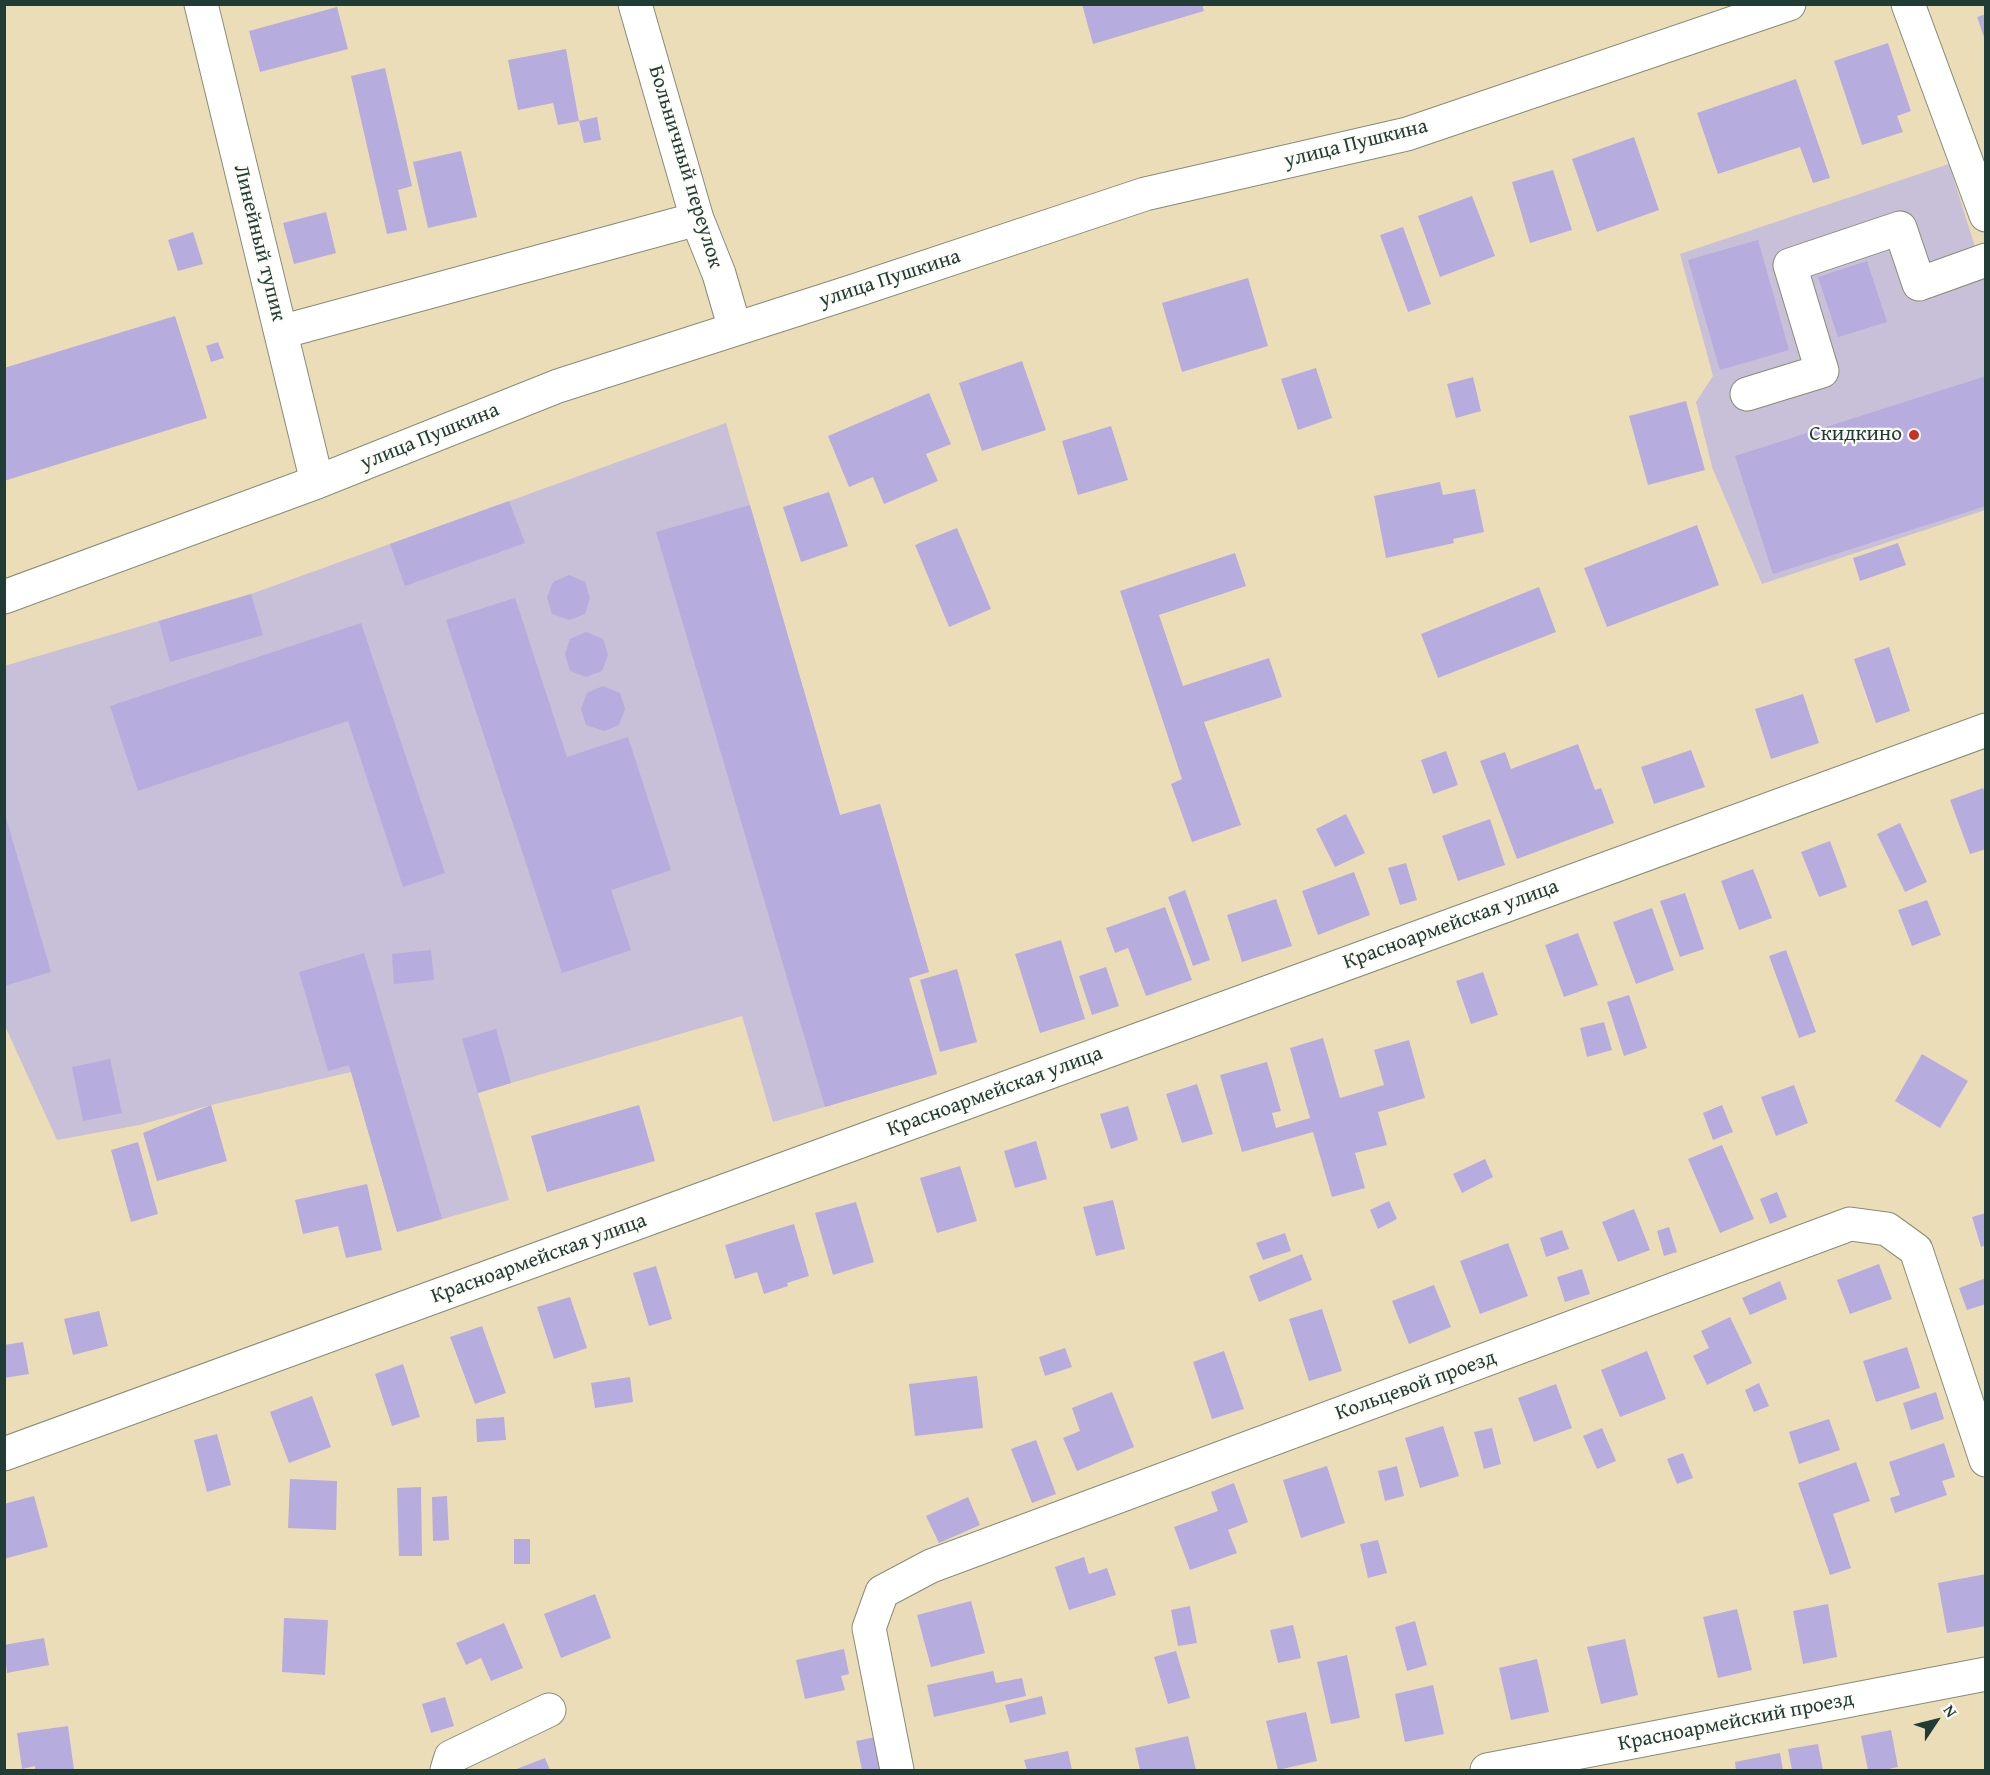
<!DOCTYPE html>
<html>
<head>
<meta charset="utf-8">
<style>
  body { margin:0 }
  #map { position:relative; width:1990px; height:1775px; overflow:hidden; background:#ecddb9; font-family:"Gentium Book Plus",serif }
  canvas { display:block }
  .frame { position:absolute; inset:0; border:6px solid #1f3d34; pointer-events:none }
  .north { position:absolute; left:1906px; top:1691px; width:60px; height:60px; -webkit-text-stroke:4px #fdfcf7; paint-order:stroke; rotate:55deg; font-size:16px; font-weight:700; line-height:24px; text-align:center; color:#1f3d34 }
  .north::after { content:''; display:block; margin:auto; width:21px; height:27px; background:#1f3d34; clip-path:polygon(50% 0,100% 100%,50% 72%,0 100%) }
</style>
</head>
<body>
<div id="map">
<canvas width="1990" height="1775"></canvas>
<div class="frame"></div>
<div class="north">N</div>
</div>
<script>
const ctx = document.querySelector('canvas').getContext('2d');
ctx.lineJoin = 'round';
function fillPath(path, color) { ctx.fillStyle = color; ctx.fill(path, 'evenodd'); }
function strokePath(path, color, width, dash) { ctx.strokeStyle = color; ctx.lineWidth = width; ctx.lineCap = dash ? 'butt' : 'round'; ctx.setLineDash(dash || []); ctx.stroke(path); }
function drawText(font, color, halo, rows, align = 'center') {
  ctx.font = font + ' "Gentium Book Plus",serif'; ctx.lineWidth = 4.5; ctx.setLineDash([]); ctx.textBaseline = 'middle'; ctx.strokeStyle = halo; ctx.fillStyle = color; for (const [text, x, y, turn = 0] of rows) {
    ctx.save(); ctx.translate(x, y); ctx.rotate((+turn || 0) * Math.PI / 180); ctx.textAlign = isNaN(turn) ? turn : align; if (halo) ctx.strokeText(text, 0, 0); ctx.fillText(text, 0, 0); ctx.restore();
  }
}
const industrial = new Path2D(`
  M1949 164 1985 279V510L1762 584 1712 467 1696 402 1713 376 1680 254Z
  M726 423 840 815 880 804 929 972 909 978 937 1074 773 1122 742 1016 511 1083 478 1093 509 1200 397 1232 351 1072 211 1105 139 1125 57 1140 5 1026 4 666 251 594Z`);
const building = new Path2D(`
  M1082 4H1202L1204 11 1093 44Z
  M337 7 348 49 260 72 249 31Z
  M1986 14V40H1985L1977 17Z
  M1888 43 1911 111 1897 116 1903 132 1862 145 1834 61Z
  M566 49 579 121 558 125 553 103 518 110 508 60Z
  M385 68 412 186 398 190 407 230 387 234 351 76Z
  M1796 79 1830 178 1813 183 1800 147 1718 174 1697 113Z
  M597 117 601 140 584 143 579 121Z
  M1634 137 1659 210 1597 232 1572 159Z
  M461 151 477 217 428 228 413 162Z
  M1553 170 1572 230 1530 243 1512 182Z
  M1472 196 1495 256 1440 277 1418 216Z
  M326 212 336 253 294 264 283 223Z
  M1403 227 1431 304 1408 312 1380 235Z
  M193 232 203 264 178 271 168 240Z
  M1758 240 1789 350 1720 370 1688 260Z
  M1867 261 1887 322 1838 337 1818 277Z
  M1248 278 1268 346 1182 372 1162 303Z
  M175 316 207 418 4 481V368Z
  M218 342 224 358 211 362 206 346Z
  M1022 361 1046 430 982 451 959 383Z
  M1316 368 1332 418 1298 430 1281 379Z
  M1986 376V506L1773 574 1735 456Z
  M1473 377 1481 411 1456 418 1447 384Z
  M929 393 951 444 926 454 938 481 884 504 873 477 849 487 828 436Z
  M1686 401 1705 470 1648 485 1629 416Z
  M1111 426 1128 480 1078 495 1062 441Z
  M1440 482 1443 495 1475 489 1484 532 1453 539 1454 543 1386 558 1374 496Z
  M829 492 848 546 801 562 783 507Z
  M509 501 525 543 405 586 390 544Z
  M750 505 840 815 880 804 929 972 909 978 937 1074 825 1107 656 532Z
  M1697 525 1719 585 1607 627 1584 568Z
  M957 528 991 609 949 627 915 545Z
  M1898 543 1906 565 1860 581 1853 558Z
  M1235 553 1246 586 1159 615 1183 686 1269 658 1282 697 1204 722 1241 825 1192 842 1171 784 1182 779 1120 591Z
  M569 575 585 582 590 598 585 614 569 620 552 614 547 597 553 582Z
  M1539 587 1556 632 1438 678 1421 634Z
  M251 594 263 635 170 662 159 621Z
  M515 598 567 757 628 737 671 870 611 890 631 950 562 973 446 620Z
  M361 623 445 873 403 887 348 721 138 791 110 706Z
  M586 632 603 639 608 655 602 671 586 677 570 671 565 654 570 639Z
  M1889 647 1910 711 1876 723 1854 659Z
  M603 686 620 693 625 709 619 725 604 731 586 725 581 709 587 693Z
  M1803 694 1819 743 1771 759 1755 709Z
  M1578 744 1595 790 1601 788 1614 823 1517 859 1480 761 1505 752 1511 769Z
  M1691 750 1705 787 1654 804 1641 767Z
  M1446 751 1458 785 1433 794 1421 760Z
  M1983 788 1986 796V849L1970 854 1950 800Z
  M4 811 51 972 4 986Z
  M1346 814 1365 853 1335 867 1316 829Z
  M1490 819 1505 865 1458 881 1442 836Z
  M1900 823 1927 882 1905 892 1877 834Z
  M1830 841 1847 887 1819 897 1801 852Z
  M1406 863 1417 900 1400 905 1388 868Z
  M1753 869 1772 918 1739 930 1721 881Z
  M1354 872 1370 915 1318 935 1302 891Z
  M1185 890 1210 960 1193 966 1168 897Z
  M1685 893 1704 949 1680 957 1660 901Z
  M1276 899 1292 946 1242 962 1227 915Z
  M1927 900 1941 935 1912 946 1898 910Z
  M1165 907 1192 980 1146 996 1128 948 1115 953 1106 928Z
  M1652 908 1674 970 1636 984 1613 922Z
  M1578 933 1598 985 1564 997 1545 945Z
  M1061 940 1085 1019 1040 1033 1015 954Z
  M431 950 434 980 394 984 392 954Z
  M1786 950 1816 1032 1799 1038 1769 956Z
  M364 953 442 1219 397 1232 349 1065 328 1071 299 972Z
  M1106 967 1119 1006 1092 1015 1079 976Z
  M957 969 977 1042 940 1052 920 980Z
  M1483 972 1498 1015 1471 1024 1456 981Z
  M1629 995 1647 1048 1624 1056 1607 1002Z
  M1604 1022 1612 1050 1587 1057 1580 1028Z
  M496 1029 511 1083 478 1093 462 1039Z
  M1323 1038 1340 1098 1384 1085 1374 1050 1409 1040 1425 1098 1378 1112 1387 1145 1355 1153 1365 1188 1332 1197 1313 1132 1242 1152 1220 1075 1267 1062 1281 1111 1272 1113 1276 1128 1310 1118 1290 1048Z
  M1922 1054 1968 1081 1940 1128 1895 1101Z
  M110 1059 122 1113 83 1121 72 1067Z
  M1197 1084 1213 1134 1182 1143 1166 1094Z
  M1794 1085 1808 1123 1776 1136 1761 1097Z
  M211 1105 227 1161 157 1181 143 1133Z
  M639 1105 655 1161 547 1192 531 1136Z
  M1722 1105 1733 1132 1713 1140 1703 1113Z
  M1128 1106 1138 1140 1111 1149 1100 1114Z
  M1036 1141 1047 1179 1015 1188 1004 1151Z
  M138 1142 158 1214 131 1222 111 1150Z
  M1722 1145 1754 1219 1720 1233 1688 1159Z
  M1485 1159 1493 1177 1462 1193 1453 1174Z
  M960 1166 977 1221 937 1233 920 1178Z
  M367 1184 382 1250 346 1258 338 1226 303 1234 295 1200Z
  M1777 1192 1787 1217 1770 1224 1760 1199Z
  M1113 1200 1125 1249 1096 1256 1083 1207Z
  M1389 1201 1397 1219 1378 1229 1370 1210Z
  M856 1202 874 1262 833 1275 815 1213Z
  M1634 1209 1650 1250 1618 1262 1602 1222Z
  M1986 1213V1245L1981 1247 1972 1217Z
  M794 1224 809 1276 787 1283 788 1286 764 1294 757 1272 735 1279 725 1245Z
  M1669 1227 1677 1252 1664 1256 1657 1231Z
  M1562 1230 1569 1249 1546 1257 1540 1238Z
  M1285 1233 1291 1251 1263 1260 1256 1243Z
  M1508 1243 1528 1296 1480 1314 1460 1261Z
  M1302 1254 1312 1280 1259 1302 1249 1276Z
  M1879 1264 1892 1299 1850 1314 1837 1280Z
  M656 1266 672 1319 649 1326 633 1273Z
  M1582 1269 1590 1294 1565 1302 1557 1277Z
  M1986 1278V1304L1967 1310 1959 1288Z
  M1780 1281 1787 1299 1750 1315 1742 1298Z
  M1434 1285 1451 1327 1409 1344 1392 1301Z
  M570 1297 587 1348 554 1359 537 1307Z
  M1322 1309 1342 1371 1309 1381 1289 1319Z
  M99 1311 108 1346 73 1355 64 1319Z
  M1730 1317 1752 1363 1707 1385 1693 1356 1709 1348 1701 1331Z
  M482 1326 506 1393 475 1404 450 1337Z
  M23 1342 29 1374 4 1378V1345Z
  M1907 1347 1920 1388 1876 1402 1863 1361Z
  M1065 1348 1072 1367 1045 1376 1039 1357Z
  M1224 1351 1244 1409 1212 1419 1193 1362Z
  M1647 1351 1666 1399 1620 1417 1601 1370Z
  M403 1364 420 1417 392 1426 375 1374Z
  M977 1376 983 1428 915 1436 909 1384Z
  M630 1377 633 1402 595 1408 591 1383Z
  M1759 1383 1769 1406 1754 1412 1745 1390Z
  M1556 1384 1572 1428 1534 1442 1518 1398Z
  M1112 1392 1134 1447 1077 1471 1063 1438 1080 1431 1072 1408Z
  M1936 1392 1944 1419 1911 1430 1903 1403Z
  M312 1396 331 1447 289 1463 270 1412Z
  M504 1417 506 1440 477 1442 476 1419Z
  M1829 1419 1840 1450 1799 1464 1789 1432Z
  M1443 1426 1459 1476 1420 1488 1405 1438Z
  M1492 1428 1501 1464 1484 1469 1474 1432Z
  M1602 1428 1616 1461 1597 1469 1583 1436Z
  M217 1434 231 1485 207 1492 194 1440Z
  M1036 1440 1056 1494 1032 1503 1011 1449Z
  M1944 1443 1955 1477 1942 1481 1947 1495 1895 1513 1890 1498 1900 1495 1889 1462Z
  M1683 1453 1693 1478 1677 1484 1667 1459Z
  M1856 1462 1870 1501 1833 1514 1851 1568 1830 1575 1798 1483Z
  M1327 1466 1345 1523 1301 1538 1283 1480Z
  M1397 1466 1404 1496 1385 1501 1378 1471Z
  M290 1479 337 1481 336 1530 288 1528Z
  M1234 1483 1248 1522 1228 1530 1237 1553 1190 1570 1174 1527 1218 1511 1211 1492Z
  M421 1487 422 1556H399L397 1488Z
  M34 1496 48 1547 4 1559V1504Z
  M447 1496 449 1540 433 1541 432 1497Z
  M968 1497 980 1525 939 1543 926 1516Z
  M514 1539H530V1564H514Z
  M1378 1540 1387 1573 1368 1578 1360 1544Z
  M1084 1557 1089 1574 1107 1568 1116 1595 1069 1610 1055 1567Z
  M1986 1574V1626L1947 1633 1938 1583Z
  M595 1594 611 1638 561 1658 544 1614Z
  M971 1601 985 1653 931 1667 917 1615Z
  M1828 1604 1837 1657 1803 1664 1793 1611Z
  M1190 1606 1197 1643 1178 1646 1171 1610Z
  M1737 1609 1752 1670 1718 1678 1703 1617Z
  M284 1618 328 1620 325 1675 282 1672Z
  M1415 1621 1427 1665 1407 1671 1395 1627Z
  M504 1623 523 1668 491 1681 481 1658 466 1665 456 1643Z
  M1293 1625 1301 1658 1278 1663 1270 1630Z
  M44 1638 49 1665 7 1673 4 1645Z
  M1625 1639 1638 1695 1601 1704 1587 1647Z
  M844 1649 849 1674 841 1676 845 1690 805 1699 796 1660Z
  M1176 1651 1190 1698 1168 1704 1154 1657Z
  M1347 1655 1360 1718 1331 1724 1317 1662Z
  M1537 1659 1549 1712 1511 1720 1499 1668Z
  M993 1671 996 1683 1022 1678 1026 1696 934 1717 927 1685Z
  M1433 1685 1444 1734 1405 1742 1395 1694Z
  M1042 1696 1046 1714 1010 1723 1005 1705Z
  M445 1697 454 1726 431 1733 422 1704Z
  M1306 1712 1317 1761 1278 1770 1266 1721Z
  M68 1726 74 1770H35V1766L22 1769 17 1733Z
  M1891 1730 1898 1767 1884 1770H1868L1861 1736Z
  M1188 1736 1196 1770H1140L1135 1748Z
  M876 1737 883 1770H862L856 1741Z
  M1818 1744 1823 1770H1792L1788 1749Z
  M1068 1751 1072 1770H1027L1024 1760Z
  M1780 1753 1783 1770H1736L1735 1762Z
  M545 1758 550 1770H514Z`);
const minor = new Path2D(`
  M201 4 317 482
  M635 4 697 219 719 274 735 329
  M1908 4 1986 215
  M281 332 697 219
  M1747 394 1822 371 1790 265 1900 228 1919 284 1986 260
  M4 597 317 482 558 386 854 291 1145 194 1407 134 1789 4
  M4 1454 1986 730
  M447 1770 451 1757 549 1710
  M897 1770 869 1628 882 1592 931 1566 1850 1224 1887 1229 1916 1250 1986 1460
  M1487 1770 1986 1674`);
const markers = [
  [1914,435,6,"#c8321e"]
];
const streetNames = [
  ["улица Пушкина",1356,144,-14],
  ["Больничный переулок",685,167,73],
  ["Линейный тупик",259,243,76],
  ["улица Пушкина",890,279,-18],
  ["улица Пушкина",430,437,-22],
  ["Красноармейская улица",1451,925,-20],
  ["Красноармейская улица",995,1092,-20],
  ["Красноармейская улица",539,1259,-20],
  ["Кольцевой проезд",1416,1386,-20],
  ["Красноармейский проезд",1736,1722,-11]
];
const poiNames = [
  ["Скидкино",1902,435]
];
fillPath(industrial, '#c8bfd8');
fillPath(building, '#b7acde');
strokePath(minor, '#868d76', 35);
strokePath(minor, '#fff', 33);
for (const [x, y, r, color] of markers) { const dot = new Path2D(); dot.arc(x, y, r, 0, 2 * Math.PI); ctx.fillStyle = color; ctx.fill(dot); strokePath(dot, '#fdfcf7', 2); }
drawText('21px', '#1f3d34', '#fdfcf7', streetNames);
drawText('21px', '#1f3d34', '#fdfcf7', poiNames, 'right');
</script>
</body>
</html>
